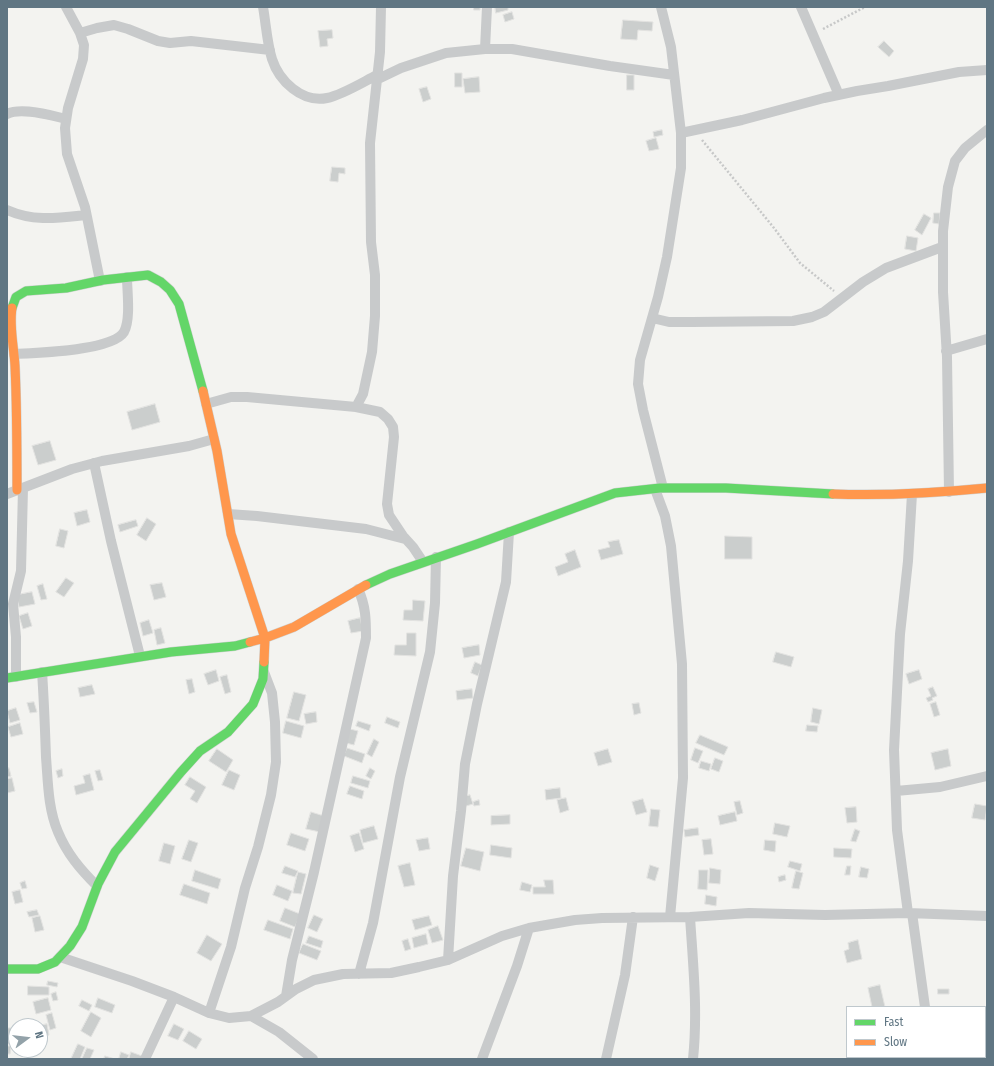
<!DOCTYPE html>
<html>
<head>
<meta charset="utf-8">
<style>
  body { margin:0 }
  #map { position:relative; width:994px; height:1066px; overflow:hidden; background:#f3f3f0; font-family:"Fira Sans Condensed",sans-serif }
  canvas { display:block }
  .frame { position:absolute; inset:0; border:8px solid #607683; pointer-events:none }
  .legend { position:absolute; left:846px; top:1006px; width:140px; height:52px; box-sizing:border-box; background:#fff; border:1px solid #bfc8cd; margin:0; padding:5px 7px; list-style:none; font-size:12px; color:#607683 }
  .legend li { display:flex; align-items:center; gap:8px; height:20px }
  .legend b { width:20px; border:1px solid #bfc8cd }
  .north { position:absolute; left:8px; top:1018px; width:40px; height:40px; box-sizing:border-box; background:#fff; border:1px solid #bfc8cd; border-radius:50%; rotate:75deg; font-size:11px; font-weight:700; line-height:16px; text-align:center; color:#607683 }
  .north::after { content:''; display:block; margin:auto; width:14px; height:18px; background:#93a2a9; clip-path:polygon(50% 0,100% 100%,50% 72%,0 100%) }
</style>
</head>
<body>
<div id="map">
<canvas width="994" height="1066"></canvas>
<div class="frame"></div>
<ul class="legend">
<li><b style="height:5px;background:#63d668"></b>Fast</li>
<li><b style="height:5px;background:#ff974d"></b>Slow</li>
</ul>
<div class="north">N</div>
</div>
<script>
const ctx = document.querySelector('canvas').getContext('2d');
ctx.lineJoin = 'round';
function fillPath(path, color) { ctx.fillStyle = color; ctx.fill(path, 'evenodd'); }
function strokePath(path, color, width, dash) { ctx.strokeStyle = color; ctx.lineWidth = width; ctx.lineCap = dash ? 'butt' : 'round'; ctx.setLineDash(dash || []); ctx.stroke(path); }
const building = new Path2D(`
  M474 7H480V10H474Z
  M495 7H508V10L496 13Z
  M512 12 514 19 505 22 503 15Z
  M623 20 653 22 652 31 638 30 637 40 621 39Z
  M332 30 333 38 327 39 328 46 320 47 318 31Z
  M884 41 894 51 889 57 878 47Z
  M455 73H462V87H455Z
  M627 75H634V90H627Z
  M479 77 480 92 465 93 463 79Z
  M427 87 431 99 423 102 419 89Z
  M662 130 663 135 654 137 653 132Z
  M656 138 659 149 649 151 646 141Z
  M332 167 345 168V174L339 173 338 182 330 181Z
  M934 213H940L939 224 933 223Z
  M924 214 931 218 922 235 915 230Z
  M907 236 918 238 916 251 905 249Z
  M155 404 160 422 132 430 127 412Z
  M50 441 56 460 38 465 32 446Z
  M87 510 90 522 77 526 74 513Z
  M147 518 156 524 146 541 137 535Z
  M136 520 138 526 120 532 118 525Z
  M60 529 68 531 64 548 56 546Z
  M725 536 752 537V559H725Z
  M619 540 623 554 601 560 598 550 610 547 608 542Z
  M575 550 581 567 558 576 555 567 568 562 565 554Z
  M66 578 74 583 64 597 56 592Z
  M162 583 166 597 154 600 150 585Z
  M43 584 47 599 41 600 37 586Z
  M32 592 35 604 19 607 17 595Z
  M413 600 425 601 423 621 403 620 404 610H412Z
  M28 613 32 626 23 629 19 616Z
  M360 618 363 631 351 633 348 621Z
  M149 620 153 633 143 636 140 623Z
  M161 628 165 643 157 645 154 630Z
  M407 633H416V656L394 655 395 645H406Z
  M479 645 480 655 464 658 462 648Z
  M776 652 794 657 791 667 773 662Z
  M475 662 482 665 478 676 471 673Z
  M216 670 219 681 208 685 204 674Z
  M919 670 922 679 909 684 906 674Z
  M227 675 231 692 225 694 220 677Z
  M192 679 195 692 189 694 186 680Z
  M92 685 95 694 80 697 78 688Z
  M933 687 937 696 932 698 933 700 928 702 926 698 931 696 928 689Z
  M472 689 473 698 457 700 456 691Z
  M294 692 306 695 299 721 287 718Z
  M34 702 37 712 30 713 27 703Z
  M936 702 940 715 934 717 930 704Z
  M639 703 641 713 634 715 632 704Z
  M16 708 20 720 10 723 7 711Z
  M813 708 822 710 819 724 811 722Z
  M316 712 317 722 306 724 304 714Z
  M387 717 400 722 398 728 385 723Z
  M286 721 304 726 301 738 283 733Z
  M358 721 371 725 369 731 356 726Z
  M20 723 23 734 11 737 8 727Z
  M807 725 818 726 817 732 806 731Z
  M350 729 358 731 354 745 346 743Z
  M700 735 728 747 724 755 696 743Z
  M374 739 379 742 372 757 367 754Z
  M347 748 365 754 362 763 344 756Z
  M695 748 703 751 698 763 691 760Z
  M217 749 233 760 226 772 209 761Z
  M608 749 612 762 598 766 594 753Z
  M948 749 951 766 935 770 931 753Z
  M715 758 723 761 719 772 711 769Z
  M701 761 711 764 709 771 699 768Z
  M9 768 11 776 7 777V769Z
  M370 768 375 771 371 779 366 776Z
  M62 769 63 776 58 778 56 771Z
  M100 770 103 780 98 781 95 771Z
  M229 770 240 775 234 790 222 785Z
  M90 774 94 790 76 795 74 786 85 783 83 776Z
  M353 776 370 781 368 788 351 783Z
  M190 777 206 787 197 803 190 799 195 791 185 785Z
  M12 778 15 791 7 793V779Z
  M350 786 364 791 362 799 347 794Z
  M560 788 561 798 546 800 545 790Z
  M470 795 473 804 466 806 464 797Z
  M566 798 569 810 560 813 557 800Z
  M643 799 647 812 636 815 632 802Z
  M479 800 480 805 474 806 473 802Z
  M740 801 743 813 737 815 734 802Z
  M975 804 987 806 985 820 972 818Z
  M856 807 857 822 847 823 845 808Z
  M651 809 660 810 658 827 649 826Z
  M311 812 324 816 320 832 306 829Z
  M735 812 737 821 720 825 718 816Z
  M510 815V824L491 825V816Z
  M775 823 790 826 787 837 773 834Z
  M374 826 378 839 363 843 360 830Z
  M698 828 699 835 685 837 684 830Z
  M855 829 860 831 856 842 851 841Z
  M291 833 309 839 305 851 287 845Z
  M359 833 364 849 355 852 350 836Z
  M428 838 430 849 419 851 416 840Z
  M711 839 713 854 704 855 702 840Z
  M189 840 198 843 191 862 182 859Z
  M765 840 776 841 775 852 764 850Z
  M164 843 175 846 170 864 159 861Z
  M491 845 512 848 511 858 490 855Z
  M466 848 484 852 480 871 461 866Z
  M834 848 852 849 851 858 834 857Z
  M790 861 802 864 800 871 788 867Z
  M410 863 415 885 404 887 398 866Z
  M650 865 659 868 655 881 647 878Z
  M285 866 298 871 295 877 282 873Z
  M847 866H851L850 875H845Z
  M861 867 869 869 867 878 859 877Z
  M710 868 721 870 720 884 709 883Z
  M195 870 221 879 218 889 192 881Z
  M699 870H708L707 890 698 889Z
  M796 871 803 873 799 889 792 888Z
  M298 872 306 874 301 894 293 893Z
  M785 875 786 880 779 882 778 877Z
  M544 880H553L554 894H533V887H545Z
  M25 881 27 888 22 889 20 883Z
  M522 882 532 885 530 892 520 890Z
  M184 884 210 893 207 904 180 895Z
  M277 885 292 891 288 901 273 895Z
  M20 890 23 902 15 904 12 892Z
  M706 895 717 897 716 906 705 904Z
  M285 908 300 914 295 927 280 921Z
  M37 910 39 915 29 917 27 912Z
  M314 915 323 919 317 932 308 928Z
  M40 916 44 930 35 932 32 918Z
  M429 916 432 925 415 930 412 920Z
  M268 920 293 929 290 939 264 930Z
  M438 926 443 940 432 943 428 930Z
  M426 934 428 944 414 948 412 938Z
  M207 935 222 944 211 961 197 953Z
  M309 936 323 941 321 948 306 943Z
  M408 939 411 949 405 951 402 941Z
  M858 940 862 959 847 963 844 951 849 949 848 943Z
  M303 944 321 951 317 960 299 953Z
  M48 981 58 983 57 987 47 985Z
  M880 985 885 1007H872L868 988Z
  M28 986 49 987V995H28Z
  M938 989H949V994H938Z
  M56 992 58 1000 53 1001 51 994Z
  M48 998 51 1010 36 1014 33 1002Z
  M98 998 115 1005 112 1013 95 1007Z
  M82 1000 92 1005 89 1011 79 1006Z
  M91 1012 101 1018 91 1037 81 1031Z
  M52 1013 56 1028 50 1030 46 1015Z
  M47 1024 49 1035 40 1037 39 1026Z
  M174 1024 184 1029 178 1040 168 1036Z
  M7 1028H13L12 1044H7Z
  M189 1031 202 1039 196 1049 183 1041Z
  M78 1044 85 1047 80 1059H71Z
  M7 1046H11L10 1054H7Z
  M87 1048 94 1050 90 1059H82Z
  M121 1052 129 1055 127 1059H119Z
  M131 1052 142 1056 141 1059H129Z
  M105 1056 115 1059H104Z`);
const path = new Path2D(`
  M823 29 865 7
  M702 140 774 228 800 263 834 291`);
const street = new Path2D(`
  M66 7 80 33 84 45 83 59 68 108 65 128 67 154 85 207 100 281
  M263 7C266 24 267 43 272 59 279 81 302 103 327 98 342 95 363 82 377 75
  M661 7 671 47 681 133V168L667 257 658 297 640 360 638 384 643 410 663 488
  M801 7 839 95
  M80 33 97 28 114 25 128 29 158 41 170 43 191 41 270 50
  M485 49 487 7
  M376 80 401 68 446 53 485 49H512L610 66 674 75
  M7 114C21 107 51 115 66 119
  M681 133 742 120 824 98 857 91 888 86 959 72 987 70
  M7 210C34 222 58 218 86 215
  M652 318 669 322H692L793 321 812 317 824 312 863 282 886 268 942 247
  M946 351 987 339
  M14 354C36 353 112 351 124 332 131 319 127 291 127 277
  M206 404 231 397H247L356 407 380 412 388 419 393 427 394 437 387 504 389 515 403 536 413 547 423 562
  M356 407 363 394 372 352 375 316V275L371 242 370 143 380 52 381 7
  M94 463 111 541 140 656
  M655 489 665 516 671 546 682 664 683 778 670 917
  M949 492 947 357 943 292V231L948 187 955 161 965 148 987 130
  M7 494 72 469 102 461 189 446 214 439
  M228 514 257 516 366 529 405 539
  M42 672C44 700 45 729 46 757 48 782 48 809 58 832 67 854 81 870 97 886
  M16 677V637L13 604 21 571 23 488
  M896 791 940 787 987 776
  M908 913 897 830 894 750 900 634 908 561 912 494
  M912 913 925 1007
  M690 917C693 964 698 1011 693 1059
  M60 957 132 981 174 997 209 1013 229 1018 251 1016 278 1002 296 989 314 980 343 974 391 973 419 967 448 960 502 936 529 928 575 920 602 918 690 917 749 913 825 915 908 913 987 916
  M448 960 453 876 461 811 465 764 477 704 506 582 509 532
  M359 974 373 923 400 777 430 652 435 603 436 557
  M286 996 292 960 314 872 366 638C366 620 366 606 358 589
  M209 1013 231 947 245 888 258 847 271 795 276 762 275 722 272 693 264 672
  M251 1016 279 1032 313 1059
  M934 1057 935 1059
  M145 1059 174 997
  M482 1059 517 966 529 928
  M606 1059 625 975 633 917`);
const fast = new Path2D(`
  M12 308 16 297 26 291 66 288 103 280 148 275 161 282 170 290 179 304 203 391
  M366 585 390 574 477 544 615 493 660 488H726L833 494
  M7 678 171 652 235 646 250 642
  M7 969H38L55 962 70 946 82 927 98 884 115 852 181 772 200 751 228 732 253 704 263 679 264 662`);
const slow = new Path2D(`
  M12 308C9 327 14 347 15 366 17 408 17 449 17 490
  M203 391 217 451 231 534 265 638 264 662
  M833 494C885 496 936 493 987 488
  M250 642 265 638 294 627 366 585`);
fillPath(building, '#cbcecd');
strokePath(building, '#e2e2e0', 1);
strokePath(fast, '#cfd1d0', 10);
strokePath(slow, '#cfd1d0', 10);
strokePath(path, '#c7c8c8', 2.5, [2, 2]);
strokePath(street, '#c8cacb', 10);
strokePath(fast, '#63d668', 9);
strokePath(slow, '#ff974d', 9);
</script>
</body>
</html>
